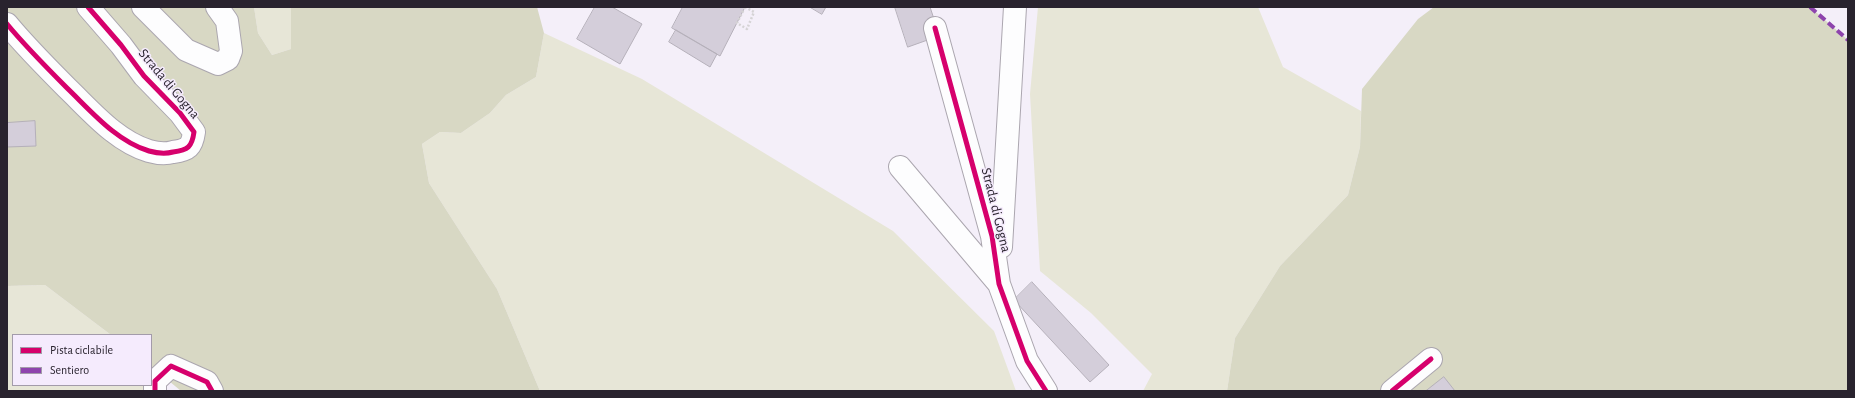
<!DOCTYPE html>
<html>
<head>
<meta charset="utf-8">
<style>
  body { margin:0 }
  #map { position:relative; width:1855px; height:398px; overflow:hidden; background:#f4eff9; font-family:"Alegreya Sans",sans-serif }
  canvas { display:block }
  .frame { position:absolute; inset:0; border:8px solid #29232e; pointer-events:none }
  .legend { position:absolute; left:12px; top:334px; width:140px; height:52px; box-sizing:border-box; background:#f5ebfd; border:1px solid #a39baa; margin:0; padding:5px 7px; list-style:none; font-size:12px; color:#29232e }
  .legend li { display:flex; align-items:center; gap:8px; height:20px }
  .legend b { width:20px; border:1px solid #a39baa }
</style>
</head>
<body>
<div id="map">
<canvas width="1855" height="398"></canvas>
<div class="frame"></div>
<ul class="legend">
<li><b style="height:5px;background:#d6006c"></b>Pista ciclabile</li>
<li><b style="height:5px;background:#8e44ad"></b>Sentiero</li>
</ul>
</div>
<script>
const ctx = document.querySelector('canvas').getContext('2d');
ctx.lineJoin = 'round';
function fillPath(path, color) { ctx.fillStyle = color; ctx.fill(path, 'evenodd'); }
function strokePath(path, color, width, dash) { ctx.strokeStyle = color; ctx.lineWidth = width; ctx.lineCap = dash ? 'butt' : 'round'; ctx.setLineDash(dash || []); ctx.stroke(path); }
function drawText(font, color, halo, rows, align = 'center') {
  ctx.font = font + ' "Alegreya Sans",sans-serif'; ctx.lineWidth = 3; ctx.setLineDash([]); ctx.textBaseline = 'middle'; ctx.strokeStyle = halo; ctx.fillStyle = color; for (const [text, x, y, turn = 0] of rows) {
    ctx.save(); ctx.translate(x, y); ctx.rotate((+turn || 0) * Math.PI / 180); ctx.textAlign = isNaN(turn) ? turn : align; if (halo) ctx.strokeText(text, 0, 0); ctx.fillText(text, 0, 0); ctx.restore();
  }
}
const green = new Path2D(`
  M254 7H291V49L272 55 258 33Z
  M1038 7H1258L1283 67 1361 111 1360 147 1348 195 1280 266 1235 338 1227 391H1143L1152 374 1091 313 1040 271 1030 94Z
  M544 33 642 79 893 231 994 331 1016 391H540L497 289 429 183 422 144 440 132 461 133 490 113 506 95 536 77Z
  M45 285 111 335H13V385H151V366L162 375 154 391H7V286Z`);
const forest = new Path2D(`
  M7 7H254L258 33 272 55 291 49V7H537L544 33 536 77 506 95 490 113 461 133 440 132 422 144 429 183 497 289 540 391H181L151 366V335H111L45 285 7 286Z
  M1434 7H1810L1848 40V391H1227L1235 338 1280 266 1348 195 1360 147 1362 89 1418 19Z`);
const building = new Path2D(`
  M595 7H612L642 24 620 64 577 39Z
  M683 7H745L720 56 672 28Z
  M810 7H826L822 14Z
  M895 7H930L936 25V37L908 47Z
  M676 30 717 54 710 67 669 42Z
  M35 121 36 146 7 147V123Z
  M1032 282 1109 365 1090 382 1014 300Z
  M1444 377 1455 391H1426Z`);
const path = new Path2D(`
  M745 7 754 12 747 29 737 23Z`);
const minor = new Path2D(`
  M143 7 186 50 218 64 228 59 231 51 227 21 217 7
  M7 24C26 47 46 67 67 88 91 111 116 141 149 151 156 153 166 154 173 152 188 150 192 147 194 132L180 113 144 76 121 45 88 7
  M935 28 992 236 999 284 1027 361 1046 391
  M900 167 999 284
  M1001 247 1015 7
  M155 391V381L171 366 207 382 212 391
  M1392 391 1431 359`);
const quiet = new Path2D(`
  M1810 7 1848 40`);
const cycleway = new Path2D(`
  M7 24C26 47 46 67 67 88 91 111 116 141 149 151 156 153 166 154 173 152 188 150 192 147 194 132L180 113 144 76 121 45 88 7
  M935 28 992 236 999 284 1027 361 1046 391
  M155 391V381L171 366 207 382 212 391
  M1392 391 1431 359`);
const streetNames = [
  ["Strada di Gogna",169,84,50],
  ["Strada di Gogna",996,210,76]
];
fillPath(green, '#e7e6d7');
fillPath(forest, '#d8d8c4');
fillPath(building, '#d4ceda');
strokePath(building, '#b5b0ba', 1);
strokePath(minor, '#aba6af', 24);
strokePath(path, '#d5d3d5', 2.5, [2, 2]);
strokePath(minor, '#fdfdfe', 22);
strokePath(quiet, '#8e44ad', 4, [8, 4]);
strokePath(cycleway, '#d6006c', 5);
drawText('14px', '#29232e', '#f5ebfd', streetNames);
</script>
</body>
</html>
